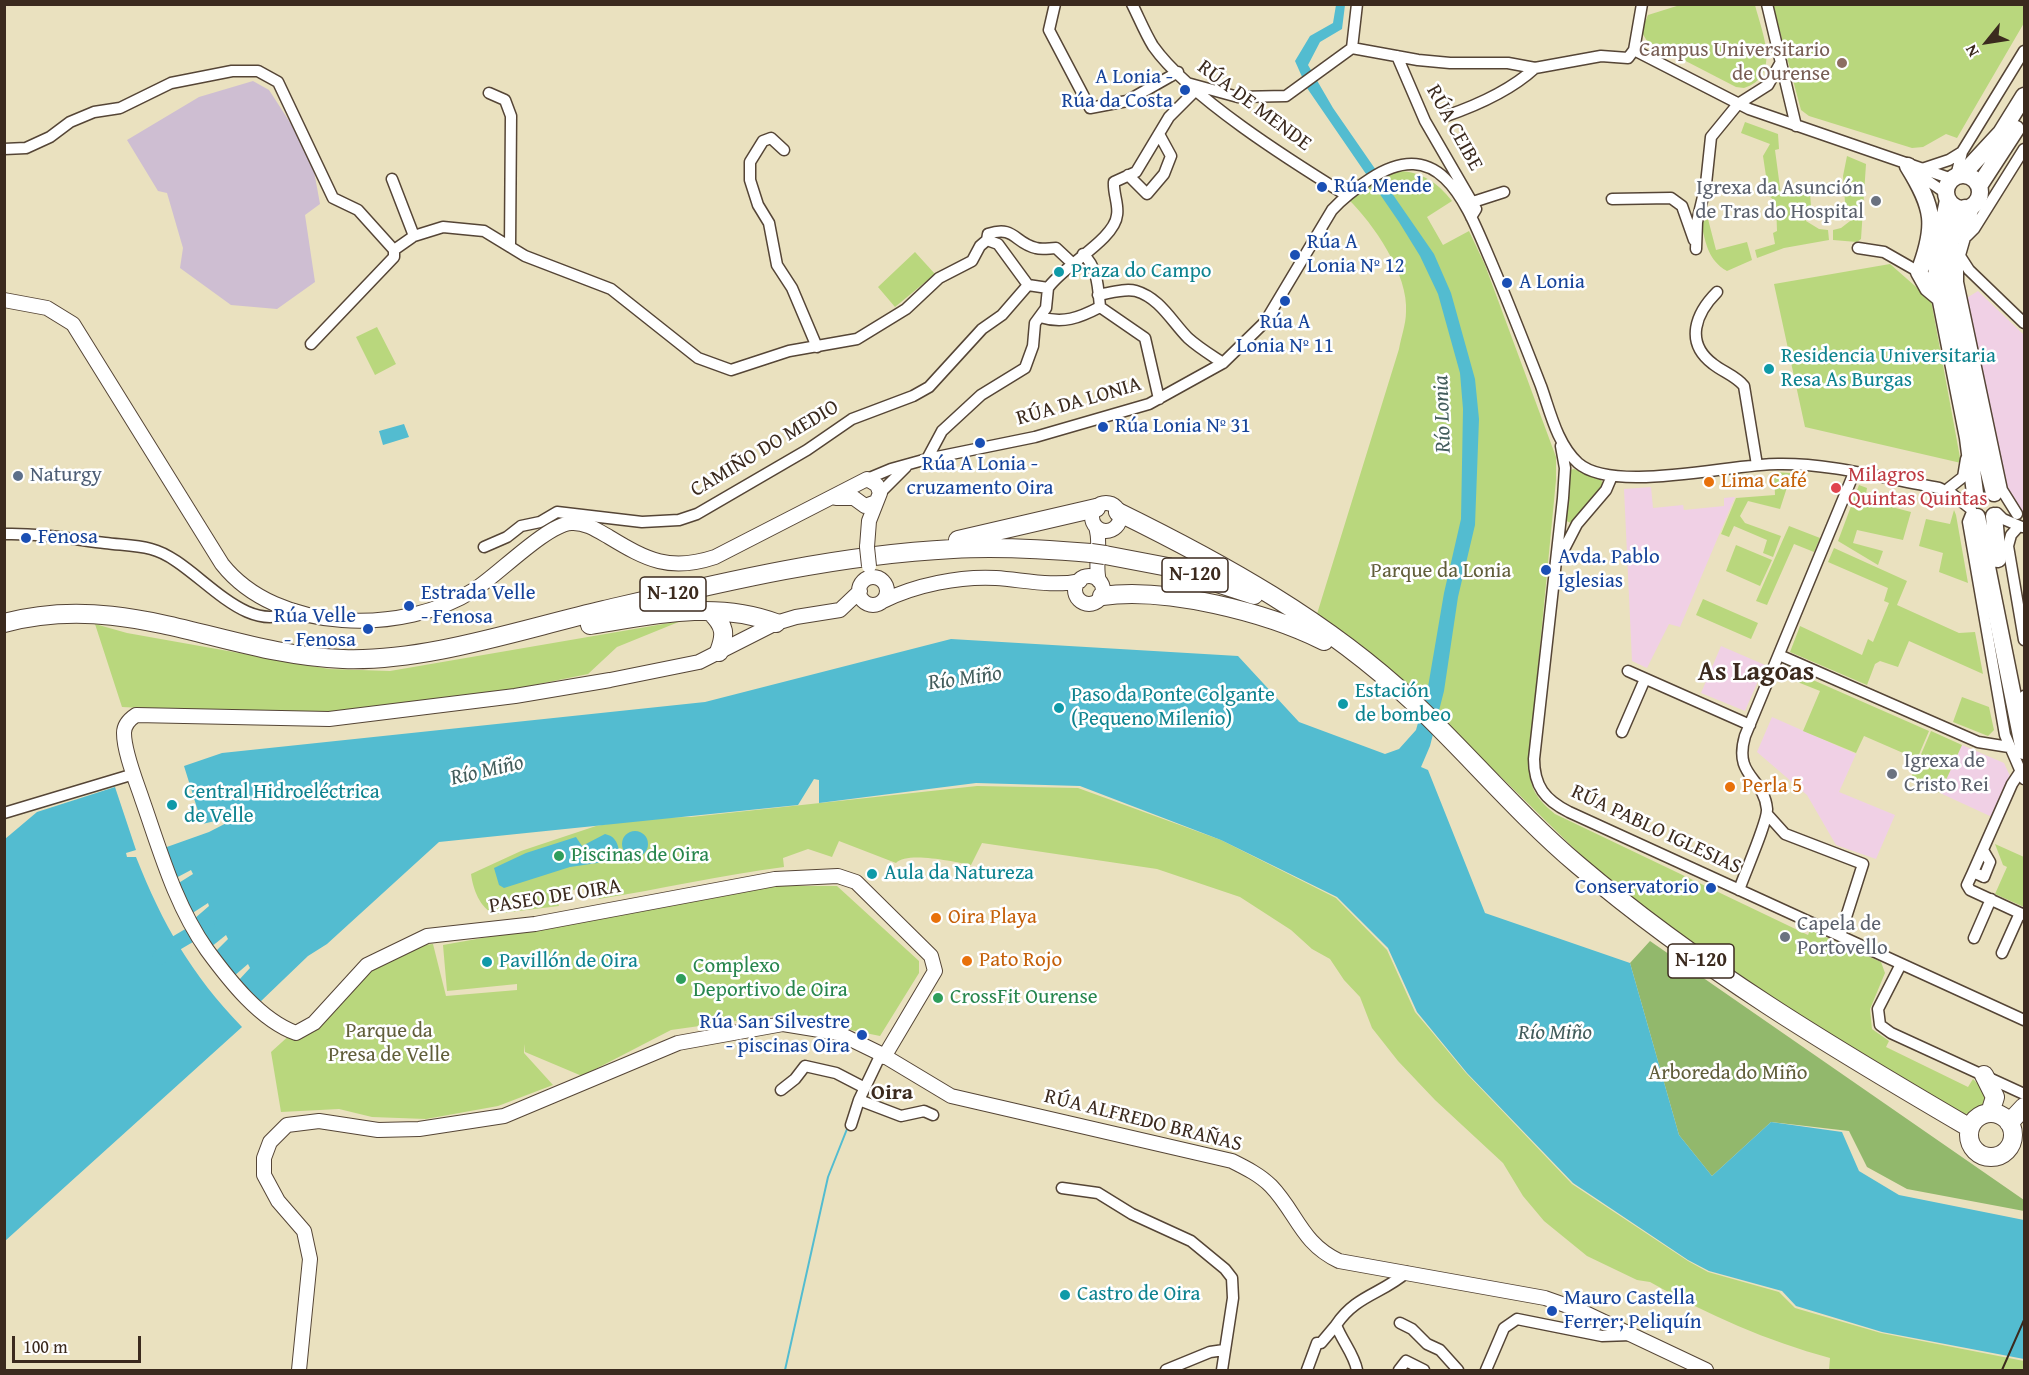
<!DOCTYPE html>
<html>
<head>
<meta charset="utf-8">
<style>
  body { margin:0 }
  #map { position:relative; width:2029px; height:1375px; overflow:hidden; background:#eae1bf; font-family:"Gentium Book Plus",serif }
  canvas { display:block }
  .frame { position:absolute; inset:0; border:6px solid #3b2a1e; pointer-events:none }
  .north { position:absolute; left:1957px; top:12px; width:60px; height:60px; -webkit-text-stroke:4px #fff; paint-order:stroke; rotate:240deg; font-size:16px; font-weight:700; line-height:24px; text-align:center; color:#3b2a1e }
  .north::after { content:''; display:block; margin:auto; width:21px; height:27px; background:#3b2a1e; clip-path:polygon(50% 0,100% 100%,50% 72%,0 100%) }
  .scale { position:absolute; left:12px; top:1336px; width:129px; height:27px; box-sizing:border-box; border:3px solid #3b2a1e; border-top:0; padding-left:8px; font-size:18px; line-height:21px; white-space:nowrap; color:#3b2a1e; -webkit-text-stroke:4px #fff; paint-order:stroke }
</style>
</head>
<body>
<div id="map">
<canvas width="2029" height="1375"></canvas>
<div class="frame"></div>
<div class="north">N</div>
<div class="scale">100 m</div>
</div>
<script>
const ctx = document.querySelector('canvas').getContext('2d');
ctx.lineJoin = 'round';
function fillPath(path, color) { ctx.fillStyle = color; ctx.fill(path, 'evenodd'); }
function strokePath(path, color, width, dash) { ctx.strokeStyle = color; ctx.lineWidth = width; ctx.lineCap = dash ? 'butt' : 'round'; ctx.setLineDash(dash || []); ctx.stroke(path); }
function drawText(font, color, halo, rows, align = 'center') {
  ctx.font = font + ' "Gentium Book Plus",serif'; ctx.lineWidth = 5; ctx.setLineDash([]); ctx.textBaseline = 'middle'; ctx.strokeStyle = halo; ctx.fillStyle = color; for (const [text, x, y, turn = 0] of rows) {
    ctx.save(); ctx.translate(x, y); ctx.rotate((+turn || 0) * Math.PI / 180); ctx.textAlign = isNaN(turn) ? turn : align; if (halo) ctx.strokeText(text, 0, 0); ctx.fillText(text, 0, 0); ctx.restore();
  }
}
const built = new Path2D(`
  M1978 291 2024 335V515L1999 482 1965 299Z
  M1651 487 1653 508 1683 505 1684 510 1724 506V498L1735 497 1680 627 1669 624 1647 668 1632 661 1624 489Z
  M1721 646 1765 665 1745 711 1701 693Z
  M1772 717 1856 754 1839 792 1895 815 1876 859 1836 845 1807 795 1757 752Z
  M1962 745 2004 763 2010 776 1992 817 1940 793Z`);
const industrial = new Path2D(`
  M253 81 269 90 295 130 314 171 320 204 305 215 315 282 277 309 231 305 180 268 183 248 167 193 158 191 127 140 199 97Z`);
const green = new Path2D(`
  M1680 5H1755C1762 33 1782 76 1744 88L1736 87 1647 41 1641 31 1648 15Z
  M1773 5H2024V23L1957 138 1946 134 1923 147 1912 148 1809 116 1801 110Z
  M1745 122 1778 134 1779 149 1775 150 1781 195 1810 193 1812 218H1806V221L1819 229 1828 230 1829 240 1784 248 1757 258 1755 250 1775 244 1773 233 1777 231 1776 202 1769 196 1763 156 1770 144 1741 133Z
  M1847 156 1866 164 1861 239 1857 242 1833 240V230L1841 228 1854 218 1853 215H1846L1843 176Z
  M1399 171C1422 172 1438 183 1452 201L1427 217 1443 245 1469 231 1485 265 1556 457V480L1530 750C1528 781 1530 794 1555 814L1808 935 1810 930 1881 962 1885 973 1870 1009 1872 1029 1889 1041 1886 1047 1968 1087 1973 1079 1988 1094 1981 1112 1965 1114 1956 1110 1840 1042 1715 964 1596 870 1401 679 1356 641 1317 614 1399 349C1401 337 1406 324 1406 312 1409 275 1373 223 1348 199L1389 173Z
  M1708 219 1716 250 1747 242 1752 260 1727 271C1708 260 1706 244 1701 223Z
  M915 252 935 274 895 307 878 287Z
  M1890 264 1931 300 1961 463 1805 427 1774 284Z
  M377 327 396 364 375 375 356 337Z
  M1574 469 1601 480 1604 485 1571 523 1564 520 1570 470Z
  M1774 472 1790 473 1791 475 1780 509 1748 501 1740 516 1745 523 1781 536 1773 557 1763 553 1767 540 1734 526 1729 537 1721 534 1736 498 1775 495Z
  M1859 485 1867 488 1865 500 1911 512 1903 540 1857 530 1853 543 1883 551 1878 565 1838 541Z
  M1954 510 1956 515 1968 583 1939 572 1943 553 1919 546 1926 519 1950 524Z
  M1789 526 1820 538 1814 552 1794 544 1767 605 1756 601Z
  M1736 545 1772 560 1760 586 1726 571Z
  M1834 548 1907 581 1897 605 1959 633 1975 632 1983 674 1909 641 1898 667 1880 661 1875 664 1867 685 1790 652 1800 626 1862 655 1868 639 1873 642 1889 603 1884 601 1888 588 1828 562Z
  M1703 599 1758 623 1751 639 1696 615Z
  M681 621 617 647 588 674 416 709 340 718 122 707 95 624 127 633 329 669 390 671Z
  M1788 669 1929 731 1917 759 1864 736 1856 753 1803 731 1820 691 1785 677Z
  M1962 697 1989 707 1994 730 1988 736 1953 722Z
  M1931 731 1962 745 1940 793 1910 780Z
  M977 786 1078 788 1221 840 1336 898 1387 950 1415 1012 1432 1032 1466 1073 1572 1184 1688 1261 1708 1272 1779 1292 1795 1308 1881 1333 2024 1361V1370H1829L1830 1358C1767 1341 1708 1315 1650 1282L1637 1280 1587 1256 1544 1221 1523 1196 1503 1163 1435 1100 1398 1061 1372 1028 1360 997 1344 980 1330 959 1312 949 1291 930 1240 897 1157 869 982 843 971 865C955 862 907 851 896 863L839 841 832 857 808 849 783 858 784 867C722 875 661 889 599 899L594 890 576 889 556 897 559 906 494 914C480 908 473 889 471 874L521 851 596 826 642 818 691 817Z
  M1995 844 2024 857V907L1995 894 2007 867 2003 865Z
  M775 886H837L919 961V973L880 1036 778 1015 671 1030 582 1076 525 1052 524 1044V1053L553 1085 498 1106 426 1119 372 1117 339 1109 281 1112 271 1052 367 965 400 947 433 944 446 996 517 990V984L447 991 443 945Z`);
const forest = new Path2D(`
  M1650 941 2024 1200V1211L1907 1189 1867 1167 1849 1131 1771 1122 1712 1176 1679 1135 1630 963Z`);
const water = new Path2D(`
  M1336 5H1345L1342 29 1320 42 1308 65 1333 108 1434 254 1451 293 1475 379 1479 419 1475 525 1458 597 1444 691 1430 746 1421 767 1428 770 1485 913 1630 963 1679 1135 1712 1176 1771 1122 1842 1132 1859 1171 1899 1195 2024 1220V1359L1882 1332 1796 1306 1782 1291 1709 1271 1688 1260 1573 1183 1467 1073 1417 1012 1388 948 1337 897 1221 840 1080 786 976 783 819 803V780L814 779 798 805 439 842 327 944 308 956 259 1003 238 981 250 968 248 964 234 976 215 952 228 939 226 935 211 947 194 919 209 906 208 903 191 914 177 884 193 874 191 870 174 879 164 848 209 832 242 815 202 824 184 766 222 753 705 702 951 639 1238 656 1299 722 1385 754 1399 749 1416 730 1428 687 1444 593 1461 519 1463 409 1460 373 1438 294 1420 256 1399 222 1307 88 1295 61 1310 36 1333 23Z
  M404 424 409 437 383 445 379 431Z
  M115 787 136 850 126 853 127 857H136C163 925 191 974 242 1027L5 1241V839L37 812Z
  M622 844a13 13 0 1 1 26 0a13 13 0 1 1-26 0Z
  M605 834C614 836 617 841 619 850L611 861 570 867 504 888 499 885 494 868 526 853 576 837 582 846Z`);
const stream = new Path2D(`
  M785 1370 828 1177 847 1129`);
const river = new Path2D(`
  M160 957 173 945 207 925`);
const street = new Path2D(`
  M1055 4 1049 30 1090 108 1127 101 1178 72
  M1132 4C1139 18 1145 33 1153 46 1189 97 1291 161 1346 195
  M1767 4 1796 126
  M1352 48 1357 4
  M1634 50 1749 109 1952 179
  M1634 50 1642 4
  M1397 56 1425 121 1476 209 1471 217
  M1187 83 1238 97 1286 96 1352 48 1418 60 1450 63H1508L1535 68 1601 56 1628 58 1634 50
  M489 93 505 100 511 116 510 247
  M1446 116C1478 105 1511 90 1535 68
  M4 149 26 148 50 137 70 122 94 112 120 108 171 83 232 71H258L278 82 333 198 358 210 394 250
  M784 150 771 138 763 141 750 162V180L758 205 769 223 777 265 792 288 817 347
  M1922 169 1949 160 1962 152
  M1915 172 1947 194
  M1128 175 1147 194 1164 174 1171 156 1159 134
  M1956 176 1962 152 2024 51
  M392 179 414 236
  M1612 199 1671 198 1682 206 1694 240
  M1473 202 1504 192
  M1975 203 1958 262V282L2002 490 2017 514
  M1967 236 1974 229 2024 149
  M987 240 998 244 1028 285 1048 288
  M1858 248 1884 252 1919 272
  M1696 249 1697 222 1706 184 1711 137 1738 104 1768 85 1781 62
  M1083 254C1098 268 1098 287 1100 307L1145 338 1159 399
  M1960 256 1969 270 2024 323
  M1048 288C1064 265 1115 239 1117 215 1119 205 1113 193 1114 182L1136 172 1169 117 1196 90
  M1717 292C1696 313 1684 342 1713 364 1723 372 1736 376 1744 386L1757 465
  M1098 295C1110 293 1125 288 1136 291 1160 298 1172 322 1188 338 1199 348 1211 355 1223 363
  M1040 317C1063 324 1079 318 1100 307
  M311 344 394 257V250L414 236 443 227 484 231 525 256 611 289 698 358 731 370 789 351 857 339 906 309 939 278 972 261 980 246 987 240 988 234C1015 225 1014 243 1036 248 1042 250 1050 248 1056 248L1072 263
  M1561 446 1565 468 1563 498 1534 759C1534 786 1545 800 1569 812L2024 1020
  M927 459 942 431 981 395 1025 368 1033 346 1035 323 1046 308 1048 288
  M867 479 891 469 927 459 1035 437 1149 404 1223 363 1265 322 1332 210C1344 197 1356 188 1370 179 1443 131 1468 209 1492 264 1509 304 1525 345 1541 386 1550 411 1557 444 1578 463 1613 494 1730 464 1778 464 1831 463 1886 479 1939 488L1952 494 1971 509
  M1949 488 1963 477 1966 459
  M880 493 906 467
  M1972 512 1968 522 2005 735 2024 779
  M1997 513 2003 519 2022 527
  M2019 526 2011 535 2008 546 2024 640
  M4 534C39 533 72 539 105 543 120 545 136 545 151 549 196 560 243 641 294 610
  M484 547 507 537 521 526 540 522 557 512 642 522 679 520 697 514 807 450 852 419 913 396 929 387 982 329 1002 315 1028 285
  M1560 557 1577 524 1606 490 1612 476
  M1779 655 1978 742 2009 747
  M1628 671 1750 725
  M2023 702 2024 696
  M1622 732 1645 679
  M4 813 134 774
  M1767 814 1785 834 1863 864 1840 936
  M1983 850 1990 862 1984 877 1973 872 2012 784 2020 772
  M1973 872 1967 885 1970 890 2024 915
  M1739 890C1744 875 1768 821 1767 809 1764 777 1733 777 1745 736L1854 473
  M1974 938 1991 899
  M2002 953 2020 913
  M1901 964 1878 1009 1880 1025 1891 1033 2024 1094
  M781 1090 795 1079 805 1066 836 1073 865 1088
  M859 1100 901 1116 924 1111 933 1115
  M851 1125 859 1100 881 1054
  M1062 1188 1098 1193 1132 1214 1191 1241 1225 1269 1232 1278 1233 1298 1222 1370
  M1400 1323 1412 1329 1427 1344 1440 1350 1458 1370
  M1166 1370 1210 1352 1224 1350
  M1307 1370 1317 1343H1321L1337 1324
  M1357 1370C1354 1354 1342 1341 1336 1325 1356 1295 1382 1294 1407 1272
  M1399 1370 1406 1361 1424 1370
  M1486 1370 1504 1328 1517 1319 1602 1336 1631 1335`);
const secondary = new Path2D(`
  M4 300 47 308 73 324 222 564C277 634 404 635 474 590 498 575 546 525 571 523 585 522 597 530 609 537 647 560 670 572 715 557L867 479 877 485 880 493 869 521 867 547
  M836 498H854L865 506 876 502
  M1092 517a14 14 0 1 1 28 0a14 14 0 1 1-28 0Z
  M1096 527C1102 545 1094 563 1099 581
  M1075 590a14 14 0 1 1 28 0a14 14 0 1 1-28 0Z
  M859 591a14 14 0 1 1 28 0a14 14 0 1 1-28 0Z
  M860 591 840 610 796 617 776 623 699 662 610 680 515 696 329 719 136 715C130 719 124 725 124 733 124 752 136 781 142 799 160 850 175 905 207 950 229 980 260 1020 296 1033L314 1023 367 965 427 936 535 924 775 879 838 876 856 882 931 956 935 971 884 1057
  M883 601C916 585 959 576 996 578 1024 580 1053 587 1080 581
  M299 1370 310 1259 304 1231 278 1201 264 1175V1158L270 1142 287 1125 319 1121 378 1130 419 1129 504 1116 678 1043 783 1024 838 1033 881 1054 951 1096 1232 1161C1246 1168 1260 1175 1271 1186 1297 1213 1301 1243 1339 1261L1545 1298 1579 1310 1706 1370`);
const primary = new Path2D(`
  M1908 166C1934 208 1937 225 1919 272L1928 288 1940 298
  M1962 175 2001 133 2024 96
  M1946 192a17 17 0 1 1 34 0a17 17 0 1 1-34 0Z
  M1979 186 2016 129
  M1948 200 1936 258 1937 281 1968 438 1975 493
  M1965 208C1952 232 1946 252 1948 279L1980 436 1994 493
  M1994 516 1998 559
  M1977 517 2024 751`);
const highway = new Path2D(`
  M1118 512C1222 563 1327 621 1412 701 1468 754 1519 815 1578 865 1699 968 1833 1048 1970 1128
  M958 540 1096 508
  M1105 555 1168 567 1254 595
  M1102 596C1166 587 1266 612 1324 641
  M711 612C725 626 726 634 719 652
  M4 623C127 590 226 655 343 659 426 662 522 629 604 610 719 583 834 555 953 549 999 546 1045 549 1091 553
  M590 625C652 615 716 600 776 623
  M1984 1075 1995 1097 1990 1113
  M1969 1135a22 22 0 1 1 44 0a22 22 0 1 1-44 0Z
  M2009 1123 2024 1107`);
const rail = new Path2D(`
  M2002 1370 2024 1320`);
const secondaryBridge = new Path2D(`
  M867 547 869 566`);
const highwayBridge = new Path2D(`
  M1091 553 1105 555`);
const markers = [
  [1842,63,6,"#8d6e63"],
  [1185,90,6,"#1a4fb4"],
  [1322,187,6,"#1a4fb4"],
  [1876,201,6,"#6b7280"],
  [1295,255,6,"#1a4fb4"],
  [1059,272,6,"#0f9aa8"],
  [1507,283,6,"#1a4fb4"],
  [1285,301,6,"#1a4fb4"],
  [1769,369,6,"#0f9aa8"],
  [1103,427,6,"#1a4fb4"],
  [980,443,6,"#1a4fb4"],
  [18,476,6,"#5c6f8a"],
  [1709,482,6,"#e8710a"],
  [1836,488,6,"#e0444e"],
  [26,538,6,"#1a4fb4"],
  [1546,570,6,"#1a4fb4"],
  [409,606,6,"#1a4fb4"],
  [368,629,6,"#1a4fb4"],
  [1343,704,6,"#0f9aa8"],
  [1059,708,6,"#0f9aa8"],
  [1892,774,6,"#6b7280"],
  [1730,787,6,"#e8710a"],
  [172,805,6,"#0f9aa8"],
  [559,856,6,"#2e9e5b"],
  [872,874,6,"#0f9aa8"],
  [1711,888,6,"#1a4fb4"],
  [936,918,6,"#e8710a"],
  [1785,937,6,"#6b7280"],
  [967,961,6,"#e8710a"],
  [487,962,6,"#0f9aa8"],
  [681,979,6,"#2e9e5b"],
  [938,998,6,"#2e9e5b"],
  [862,1035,6,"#1a4fb4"],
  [1065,1295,6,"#0f9aa8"],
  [1552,1311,6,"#1a4fb4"]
];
const shields = [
  [1195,575,66],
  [673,594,66],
  [1701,961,66]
];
const shieldNames = [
  ["N-120",1195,575],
  ["N-120",673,594],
  ["N-120",1701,961]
];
const educationNames = [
  ["Campus Universitario",1830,51],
  ["de Ourense",1830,75]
];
const transitNames = [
  ["A Lonia -",1173,78,"right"],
  ["Rúa da Costa",1173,102,"right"],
  ["Rúa Mende",1334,187],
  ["Rúa A",1307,243],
  ["Lonia Nº 12",1307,267],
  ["A Lonia",1519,283],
  ["Rúa A",1285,323,"center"],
  ["Lonia Nº 11",1285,347,"center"],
  ["Rúa Lonia Nº 31",1115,427],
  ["Rúa A Lonia -",980,465,"center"],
  ["cruzamento Oira",980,489,"center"],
  ["Fenosa",38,538],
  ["Avda. Pablo",1558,558],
  ["Iglesias",1558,582],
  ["Estrada Velle",421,594],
  ["- Fenosa",421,618],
  ["Rúa Velle",356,617,"right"],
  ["- Fenosa",356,641,"right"],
  ["Conservatorio",1699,888,"right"],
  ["Rúa San Silvestre",850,1023,"right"],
  ["- piscinas Oira",850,1047,"right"],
  ["Mauro Castella",1564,1299],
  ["Ferrer; Peliquín",1564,1323]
];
const streetNames = [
  ["RÚA DE MENDE",1254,106,37],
  ["RÚA CEIBE",1454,128,61],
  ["RÚA DA LONIA",1079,402,-16],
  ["CAMIÑO DO MEDIO",765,449,-31],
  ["RÚA PABLO IGLESIAS",1656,830,25],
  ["PASEO DE OIRA",555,897,-9],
  ["RÚA ALFREDO BRAÑAS",1143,1121,14]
];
const worshipNames = [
  ["Igrexa da Asunción",1864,189,"right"],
  ["de Tras do Hospital",1864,213,"right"],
  ["Igrexa de",1904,762],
  ["Cristo Rei",1904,786],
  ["Capela de",1797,925],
  ["Portovello",1797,949]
];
const cultureNames = [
  ["Praza do Campo",1071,272],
  ["Residencia Universitaria",1781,357],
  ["Resa As Burgas",1781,381],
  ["Estación",1355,692],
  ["de bombeo",1355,716],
  ["Paso da Ponte Colgante",1071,696],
  ["(Pequeno Milenio)",1071,720],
  ["Central Hidroeléctrica",184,793],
  ["de Velle",184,817],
  ["Aula da Natureza",884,874],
  ["Pavillón de Oira",499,962],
  ["Castro de Oira",1077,1295]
];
const serviceNames = [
  ["Naturgy",30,476]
];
const healthNames = [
  ["Milagros",1848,476],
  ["Quintas Quintas",1848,500]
];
const foodNames = [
  ["Lima Café",1721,482],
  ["Perla 5",1742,787],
  ["Oira Playa",948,918],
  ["Pato Rojo",979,961]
];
const parkNames = [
  ["Parque da Lonia",1441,572],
  ["Parque da",389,1032],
  ["Presa de Velle",389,1056],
  ["Arboreda do Miño",1728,1074]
];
const leisureNames = [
  ["Piscinas de Oira",571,856],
  ["Complexo",693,967],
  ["Deportivo de Oira",693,991],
  ["CrossFit Ourense",950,998]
];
const waterNames = [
  ["Río Lonia",1443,414,-92],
  ["Río Miño",965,679,-8],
  ["Río Miño",487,771,-13],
  ["Río Miño",1555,1033]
];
const neighbourhoodNames = [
  ["Oira",892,1093]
];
const districtNames = [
  ["As Lagoas",1756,673]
];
fillPath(built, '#f0d0e5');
fillPath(industrial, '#cebed2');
fillPath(green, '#b9d77d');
fillPath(forest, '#92b86c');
fillPath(water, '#53bcd0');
strokePath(stream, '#53bcd0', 2);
strokePath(river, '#53bcd0', 15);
strokePath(street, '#554536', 13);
strokePath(secondary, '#554536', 16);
strokePath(primary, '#554536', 19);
strokePath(highway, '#554536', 20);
strokePath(street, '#fff', 10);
strokePath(secondary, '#fff', 14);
strokePath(primary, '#fff', 16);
strokePath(highway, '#fff', 18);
strokePath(rail, '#3b2a1e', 2);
strokePath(secondaryBridge, '#554536', 16, []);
strokePath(highwayBridge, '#554536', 20, []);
strokePath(secondaryBridge, '#fff', 14);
strokePath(highwayBridge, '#fff', 18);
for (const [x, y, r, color] of markers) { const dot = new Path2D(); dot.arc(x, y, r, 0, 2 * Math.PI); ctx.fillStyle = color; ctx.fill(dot); strokePath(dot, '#fff', 2); }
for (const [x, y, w] of shields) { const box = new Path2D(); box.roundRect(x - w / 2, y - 17, w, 34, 4.5); ctx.fillStyle = '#fff'; ctx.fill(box); strokePath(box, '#3b2a1e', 1.5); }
drawText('bold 20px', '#3b2a1e', null, shieldNames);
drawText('21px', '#785e54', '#fff', educationNames, 'right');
drawText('21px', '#164399', '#fff', transitNames, 'left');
drawText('21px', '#3b2a1e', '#fff', streetNames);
drawText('21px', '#5b616d', '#fff', worshipNames, 'left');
drawText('21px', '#0d838f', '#fff', cultureNames, 'left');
drawText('21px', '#4e5e75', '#fff', serviceNames, 'left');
drawText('21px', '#be3a42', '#fff', healthNames, 'left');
drawText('21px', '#c56008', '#fff', foodNames, 'left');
drawText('21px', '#615e3a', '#fff', parkNames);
drawText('21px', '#27864d', '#fff', leisureNames, 'left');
drawText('italic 22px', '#435d5c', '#fff', waterNames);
drawText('bold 22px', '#3b2a1e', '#fff', neighbourhoodNames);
drawText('bold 27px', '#3b2a1e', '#fff', districtNames);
</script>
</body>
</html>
